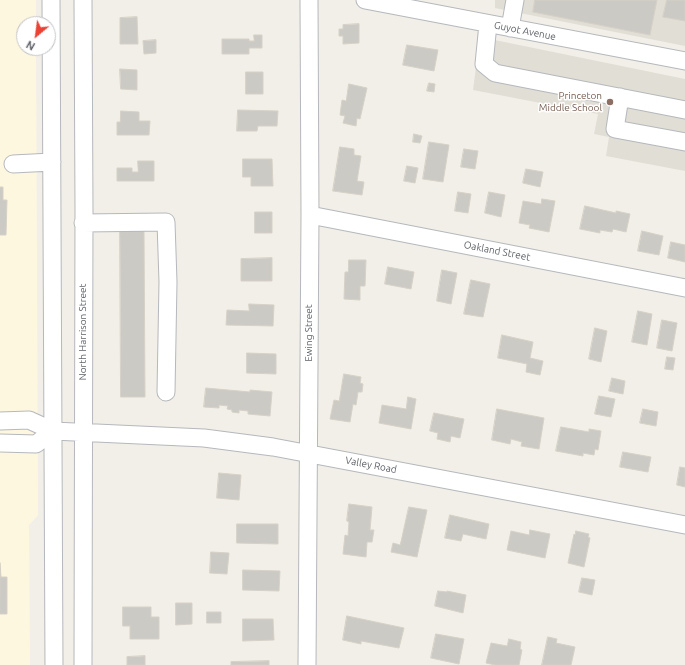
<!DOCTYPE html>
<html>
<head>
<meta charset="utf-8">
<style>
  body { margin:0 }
  #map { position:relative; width:685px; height:665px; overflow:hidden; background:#f1efe8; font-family:Ubuntu,sans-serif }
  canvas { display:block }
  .north { position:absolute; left:16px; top:16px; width:40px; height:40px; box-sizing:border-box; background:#fff; border:1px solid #bfc1c3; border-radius:50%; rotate:209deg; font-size:11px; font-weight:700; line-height:16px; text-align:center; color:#5f6368 }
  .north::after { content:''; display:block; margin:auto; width:14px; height:18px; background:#ea4335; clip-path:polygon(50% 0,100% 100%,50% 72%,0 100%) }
</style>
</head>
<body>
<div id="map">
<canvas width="685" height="665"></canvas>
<div class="north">N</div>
</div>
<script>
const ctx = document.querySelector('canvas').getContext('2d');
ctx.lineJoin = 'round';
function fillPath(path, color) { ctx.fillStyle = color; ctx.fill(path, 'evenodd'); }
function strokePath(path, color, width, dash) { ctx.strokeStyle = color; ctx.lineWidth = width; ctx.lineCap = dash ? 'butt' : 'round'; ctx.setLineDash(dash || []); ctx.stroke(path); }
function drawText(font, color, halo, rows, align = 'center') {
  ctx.font = font + ' Ubuntu,sans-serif'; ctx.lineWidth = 3; ctx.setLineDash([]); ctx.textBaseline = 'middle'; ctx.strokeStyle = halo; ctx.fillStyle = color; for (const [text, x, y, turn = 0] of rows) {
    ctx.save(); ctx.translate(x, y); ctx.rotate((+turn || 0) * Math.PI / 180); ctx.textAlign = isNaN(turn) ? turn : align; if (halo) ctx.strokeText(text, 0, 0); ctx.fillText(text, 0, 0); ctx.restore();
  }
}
const commercial = new Path2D(`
  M0 0H36V24H24V48H36L38 515 29 525 30 665H0Z`);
const education = new Path2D(`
  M495 0H685V46L495 8Z
  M480 37 685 79V171L606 156 609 137 594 134 598 114 473 90Z`);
const building = new Path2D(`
  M535 0H657L650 35 533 12Z
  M667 0H685V21L663 17Z
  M137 17 138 44H120V18Z
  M359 24V43L343 44V36H339V29H343V25Z
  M254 35H262V48H249V54H222V39H249V41H254Z
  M156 40V53L144 54 143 41Z
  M407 45 438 50 434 71 403 65Z
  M120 69 137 70V90L121 89Z
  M246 72H263V94H246Z
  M429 83 435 84 434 92 427 91Z
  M349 84 367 88 360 119 357 118 356 126 343 123 345 116 340 115 342 100 346 101Z
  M238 110 278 111 277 126H258L257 131H237Z
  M121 111 139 112V121H150L149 135H117V122H120Z
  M414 134 422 136 420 143 413 142Z
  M429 142 449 145 443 182 423 179Z
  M340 147 354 149V155L361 156 357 181 364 182 362 195 333 191Z
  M464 149 478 151 475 169 461 167Z
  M243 159H272L273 186H251V177H243Z
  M138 161H154V181H117V168H132V172H138Z
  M407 166 418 168 415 183 404 181Z
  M526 169 543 172 540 187 523 183Z
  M0 187H3V200H7L6 235H0Z
  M458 192 471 194 468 213 455 211Z
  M489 192 505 195 501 217 485 213Z
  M542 199 555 201 549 232 529 228 530 225 519 223 523 201 541 204Z
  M585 206 616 213V211L630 214 626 232 613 229 612 232 600 230V233L580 229Z
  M255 212H272V233H255Z
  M120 231H144L145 397H121Z
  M642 231 663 236 659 255 638 251Z
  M671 242 685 245V262L668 258Z
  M272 258V281H241V259Z
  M349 260H366L365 286H360V300L344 299 345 272H348Z
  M388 267 414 272 411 289 385 284Z
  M442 270 457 273 451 304 437 301Z
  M471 280 490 284 483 317 464 314Z
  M249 304 274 305 273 326 226 325 227 310 249 311Z
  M638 311 652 314 647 345 632 342Z
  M662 320 677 323 672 351 657 348Z
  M595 328 607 331 601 362 589 359Z
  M502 335 533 342 530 358 543 361 540 375 526 372 527 364 498 358Z
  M247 353 276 354V374L247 373Z
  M667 357 675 358 673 370 665 369Z
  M344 374 361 377 360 383 363 384 362 392H358L356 405 353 404 350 422 330 419 334 400 339 401Z
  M612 378 625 381 623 394 609 391Z
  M206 388 250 392V390L272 392 270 416 248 414V411L239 410V413L232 412V410L227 409 228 406 219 405V408L204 407Z
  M599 396 615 399 611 417 595 414Z
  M408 397 416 399 411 429 379 423 382 405 406 409Z
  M497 409 544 418 539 449 521 446 522 442 511 439 510 444 492 440Z
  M643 409 658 412 656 426 640 423Z
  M434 413 464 419 460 438 451 436 450 442 437 439 438 433 430 431Z
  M561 427 589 432V429L601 431 598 450 595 449 594 455 583 453V456L556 451Z
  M623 452 651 457 648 472 620 467Z
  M680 467 685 468V487L677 485Z
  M219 473 241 475 239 500 217 498Z
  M349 504 372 507 370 530H374L372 542H367L366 557 343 554 345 535 348 536 349 522 347 521Z
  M409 507 427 510 417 557 391 552 393 543 400 545Z
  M450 515 489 524 486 539 463 534 461 541 445 538Z
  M237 524H278V544L237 543Z
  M530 530 550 534 545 558 507 550 511 531 529 535Z
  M576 531 589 534 588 537 590 538 584 567 568 563 574 534 575 535Z
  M211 552 229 553 227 574 210 573Z
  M0 563 1 577H7V614H0Z
  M243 570 280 571 279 591 243 590Z
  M582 578 595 580 592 595 579 592Z
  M438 591 447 592V591L466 595 463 613 435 606Z
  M176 603H192V624L176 625Z
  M123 607H151V617H159V639H130V626H123Z
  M207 612H221V623H207Z
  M347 616 404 628 399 648 361 641V644L343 640Z
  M243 619H273L274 640 243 641Z
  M436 634 464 639 459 664 431 658Z
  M548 637 557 639 556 643 575 647 571 665H542Z
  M509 639 521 642 520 649 522 650 519 665H495L486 663 491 643 507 646Z
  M145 656V665H127V657Z
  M269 661V665H231V662Z`);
const minor = new Path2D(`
  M51 0 54 665
  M83 0 84 210 83 665
  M365 0 685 61
  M488 24 484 64 495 73 685 110
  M510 28 515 0
  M620 97 615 129 685 142
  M13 164 52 162
  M310 215 685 288
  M83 223 166 222 168 282 166 392
  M0 421 29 420 53 431 204 438 273 447 685 525
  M0 443 36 444 53 431
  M307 665 310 215 309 0`);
const markers = [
  [610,102,4,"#8d6e63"]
];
const streetNames = [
  ["Guyot Avenue",525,31,11],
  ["Oakland Street",497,251,11],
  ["North Harrison Street",83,332,-90],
  ["Ewing Street",309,333,-90],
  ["Valley Road",371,465,11]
];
const educationNames = [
  ["Princeton",602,96],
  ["Middle School",602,108]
];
fillPath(commercial, '#fef7e0');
fillPath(education, '#e1ded6');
fillPath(building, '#cccac5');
strokePath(building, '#d6d1c6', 1);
strokePath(minor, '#b5b8bc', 19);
strokePath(minor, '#fff', 17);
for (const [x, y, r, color] of markers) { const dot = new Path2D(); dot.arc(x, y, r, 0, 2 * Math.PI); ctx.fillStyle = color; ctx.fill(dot); strokePath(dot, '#fff', 1.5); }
drawText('10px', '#5f6368', '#fff', streetNames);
drawText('10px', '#785e54', '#fff', educationNames, 'right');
</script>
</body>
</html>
